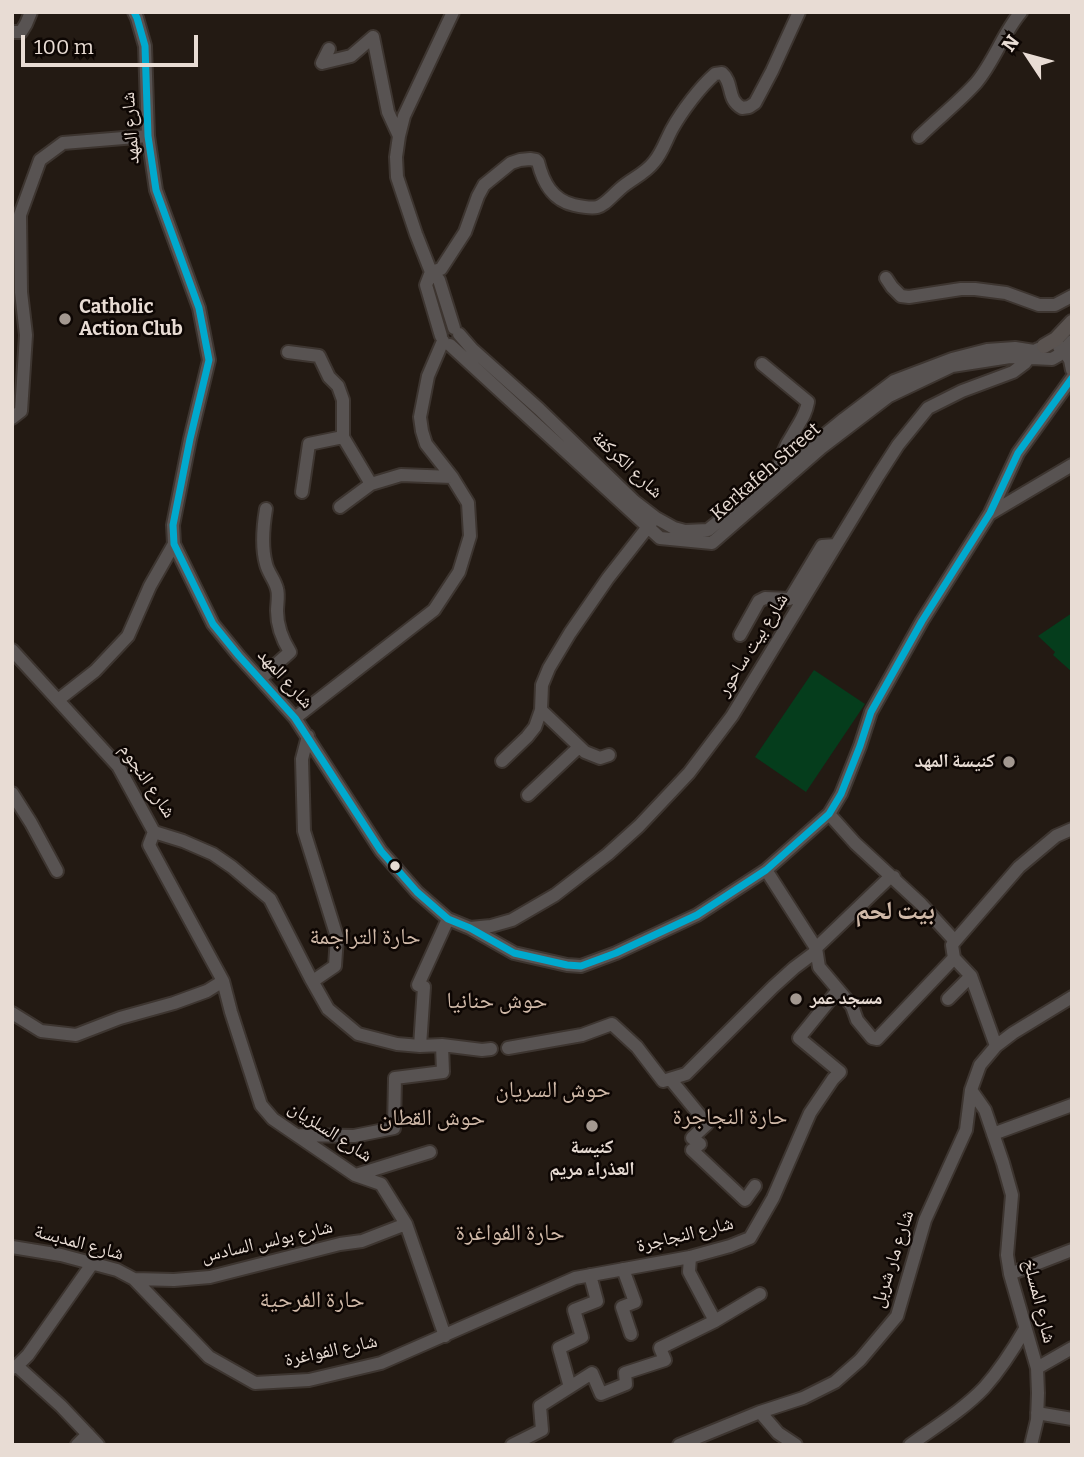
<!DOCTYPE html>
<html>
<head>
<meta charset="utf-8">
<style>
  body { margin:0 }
  #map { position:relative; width:1084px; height:1457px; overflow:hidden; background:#231a13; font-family:Bitter,serif }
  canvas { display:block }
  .frame { position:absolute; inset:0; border:14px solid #e8dcd4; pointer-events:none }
  .north { position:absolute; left:993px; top:21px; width:70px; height:70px; -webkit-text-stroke:5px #0d0603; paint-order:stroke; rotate:306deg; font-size:19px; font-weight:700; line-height:28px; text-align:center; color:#e8dcd4 }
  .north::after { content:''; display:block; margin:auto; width:24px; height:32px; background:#e8dcd4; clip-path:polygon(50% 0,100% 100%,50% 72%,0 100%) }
  .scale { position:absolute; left:21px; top:35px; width:177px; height:32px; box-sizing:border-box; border:4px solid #e8dcd4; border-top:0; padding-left:9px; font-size:21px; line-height:24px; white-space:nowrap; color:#e8dcd4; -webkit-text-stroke:5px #0d0603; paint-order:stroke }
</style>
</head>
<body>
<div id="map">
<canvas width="1084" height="1457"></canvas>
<div class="frame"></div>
<div class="north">N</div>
<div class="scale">100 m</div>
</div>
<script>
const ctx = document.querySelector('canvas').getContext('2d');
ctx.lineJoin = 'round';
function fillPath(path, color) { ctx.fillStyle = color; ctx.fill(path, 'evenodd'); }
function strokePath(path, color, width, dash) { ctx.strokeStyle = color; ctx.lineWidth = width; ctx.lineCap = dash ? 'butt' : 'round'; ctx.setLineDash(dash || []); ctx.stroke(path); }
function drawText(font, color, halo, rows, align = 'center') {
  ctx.font = font + ' Bitter,"Noto Naskh Arabic",serif'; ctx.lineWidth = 5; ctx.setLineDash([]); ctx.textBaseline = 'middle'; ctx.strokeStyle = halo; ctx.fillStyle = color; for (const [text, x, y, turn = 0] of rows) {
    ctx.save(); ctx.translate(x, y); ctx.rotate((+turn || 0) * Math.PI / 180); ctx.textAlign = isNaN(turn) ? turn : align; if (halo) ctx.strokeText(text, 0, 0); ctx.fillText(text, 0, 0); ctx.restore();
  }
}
const green = new Path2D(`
  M1072 613V672L1053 655 1055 652 1038 636Z
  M814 670 865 704 806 792 755 757Z`);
const minor = new Path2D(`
  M134 12 137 18 145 46 148 136 156 190 199 308 209 360 190 439 173 525 174 544 213 624 239 656 295 718 381 851 417 892 448 919 470 928 514 953 567 965 581 966 616 953 697 915 766 870 829 814 841 794 860 746 871 712 922 621 990 513 1018 453 1072 378
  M453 12 404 116 399 136 396 157 397 177 416 234 431 272 439 280 454 328
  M12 32H21L26 24 31 12
  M329 49 322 63 351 56 373 37 388 112 399 136
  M919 137C937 119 959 102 976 83 994 62 1003 33 1021 12
  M886 278 892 287 901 296 909 297 961 289H975L1006 293 1039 305H1055L1072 296
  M459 334 472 349 539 409 634 501 656 518 674 528 685 531 708 530 844 419 894 381 952 359 987 350 1015 348 1034 351 1038 349
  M441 336 426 285 431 272 441 269 465 232 478 196 484 185 511 163 520 160 530 159 536 160 538 162C543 182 552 200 574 205 602 211 600 207 620 189 631 179 645 174 654 162 662 153 666 140 672 129 682 111 700 87 715 74L722 73C734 84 726 99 742 108L749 107 755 103 772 71 799 12
  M450 345 660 538 712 543 821 448 889 396 952 366 1010 357 1052 359 1059 355 1072 341
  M1059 347 1062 348 1070 360 1072 370
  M288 352 319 356 329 377 338 386 343 400V437L371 484 401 475 452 477
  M762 364 808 402C805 417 800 421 793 434 785 446 780 458 778 473L779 475
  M12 418 21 411 26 335 21 292 20 215 40 160 63 143 148 136
  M302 492 309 444 343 437
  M340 507 371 484
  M991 513 1072 465
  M740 635 759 601 765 598 790 599 822 546 836 545
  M12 650 118 766 154 832 183 841 213 854 232 867 270 899 311 979 328 1009 358 1034 397 1044 420 1046 442 1045 482 1050 491 1049
  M260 679 290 652C282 639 277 627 277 611 277 604 279 595 277 589 275 580 268 573 266 564 261 546 263 527 266 509
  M58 700 95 671 128 636 150 586 174 544
  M541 710 585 752 600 758 609 755
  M295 718 434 610 459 572 470 536 468 503 452 477 426 444 422 431 420 417 428 376 443 341
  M308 736 302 759 304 831 337 937 335 966 313 981
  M502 761 527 737 535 727 541 710 542 685 549 668 570 633 608 578 651 523
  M12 793 31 823 57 871
  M528 795 579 747
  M829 814 855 843 921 904 955 941 952 945 954 958 971 976 996 1046
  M154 832 149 845 223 981 231 1012 261 1105 273 1119 355 1175 381 1184 406 1224 445 1336
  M766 870 816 948 819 967 852 1006 857 1020 872 1038 877 1039 954 958
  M470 928 491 926 512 920 555 895 608 854 639 826 689 773 732 716 878 476 898 445 928 408 962 391 1013 372 1025 363 1034 351
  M955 941 1019 867 1056 836 1072 829
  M948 999 971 976
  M12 1013 41 1031 76 1035 120 1018 174 1003 207 991 223 981
  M420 1046 424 987 418 985 448 919
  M508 1048 582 1035 612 1024 637 1047 663 1081 686 1074 773 987 794 968 814 953 816 948 889 878 894 877
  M671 1080 707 1124 692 1138 700 1144 692 1150 745 1200 755 1186
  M971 1090 985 1110 1003 1163 1012 1195 1007 1255 1010 1274 1037 1368 1038 1393 1037 1420 1031 1445
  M993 1134 1072 1105
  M297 1135 354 1136 394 1128 395 1078 443 1072 442 1045
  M356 1175 430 1152
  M12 1247 61 1255 117 1270 134 1279 209 1357 255 1383 309 1380 381 1363 575 1278 690 1257 730 1246 750 1238 773 1198 810 1113 833 1079 840 1072 799 1038 838 990
  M690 1257 689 1272 715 1321
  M623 1269 635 1302 622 1307 631 1334
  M1010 1274 1072 1250
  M134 1279 174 1280 210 1277 340 1244 362 1241 406 1224
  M17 1366 61 1406 98 1445
  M12 1368 17 1366 28 1355 92 1264
  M1037 1368 1072 1348
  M570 1387 559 1348 582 1337 574 1310 597 1301 590 1275
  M760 1412 778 1433 796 1445
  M1037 1413 1072 1419
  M77 1445 88 1434
  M512 1445 542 1430 540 1406 592 1373 601 1394 626 1384 625 1373 665 1360 660 1348 715 1321 760 1294
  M679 1445 760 1412 803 1398 835 1382 860 1360 897 1316 925 1220 966 1130 971 1090 980 1065 996 1046 1013 1033 1072 997
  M910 1445C935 1427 963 1410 984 1388 1000 1370 1013 1350 1025 1329`);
const major = new Path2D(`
  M1044 346 1056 339 1072 322`);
const bus1 = new Path2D(`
  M134 12 137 18 145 46 148 136 156 190 199 308 209 360 190 439 173 525 174 544 213 624 239 656 295 718 381 851 417 892 448 919 470 928 514 953 567 965 581 966 616 953 697 915 766 870 829 814 841 794 860 746 871 712 922 621 990 513 1018 453 1072 378`);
const markers = [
  [65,319,7,"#a39890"],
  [1009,762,7,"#a39890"],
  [395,866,6,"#e8dcd4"],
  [796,999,7,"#a39890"],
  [592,1126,7,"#a39890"]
];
const streetNames = [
  ["شارع المهد",131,128,-94],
  ["شارع الكركفة",627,465,43],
  ["Kerkafeh Street",766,472,-41],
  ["شارع بيت ساحور",753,645,-58],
  ["شارع المهد",285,679,48],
  ["شارع النجوم",147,781,56],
  ["شارع السلزيان",330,1132,33],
  ["شارع النجاجرة",685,1235,-14],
  ["شارع بولس السادس",267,1242,-13],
  ["شارع المدبسة",79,1243,15],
  ["شارع مار شربل",893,1259,-72],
  ["شارع المسلخ",1039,1301,76],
  ["شارع الفواغرة",331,1351,-12]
];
const poiNames = [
  ["Catholic",79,308],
  ["Action Club",79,330],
  ["كنيسة المهد",995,762,"right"],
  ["مسجد عمر",810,999],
  ["كنيسة",592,1148,"center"],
  ["العذراء مريم",592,1170,"center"]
];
const quarterNames = [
  ["حارة التراجمة",365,938],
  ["حوش حنانيا",497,1002],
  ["حوش السريان",553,1091],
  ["حارة النجاجرة",730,1118],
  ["حوش القطان",432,1119],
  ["حارة الفواغرة",510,1234],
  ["حارة الفرحية",312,1301]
];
const districtNames = [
  ["بيت لحم",895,912]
];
fillPath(green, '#053d1c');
strokePath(minor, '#3d3530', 16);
strokePath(major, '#3d3530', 18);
strokePath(minor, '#585352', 12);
strokePath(major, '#5a5350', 14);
strokePath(bus1, '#00a9ce', 7);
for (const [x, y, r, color] of markers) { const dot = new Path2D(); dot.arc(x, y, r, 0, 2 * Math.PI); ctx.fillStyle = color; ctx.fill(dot); strokePath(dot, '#0d0603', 2.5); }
drawText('19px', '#e8dcd4', '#0d0603', streetNames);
drawText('bold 19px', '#e8dcd4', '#0d0603', poiNames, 'left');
drawText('23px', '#d0b9a8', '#0d0603', quarterNames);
drawText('bold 26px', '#d0b9a8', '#0d0603', districtNames);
</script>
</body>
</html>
